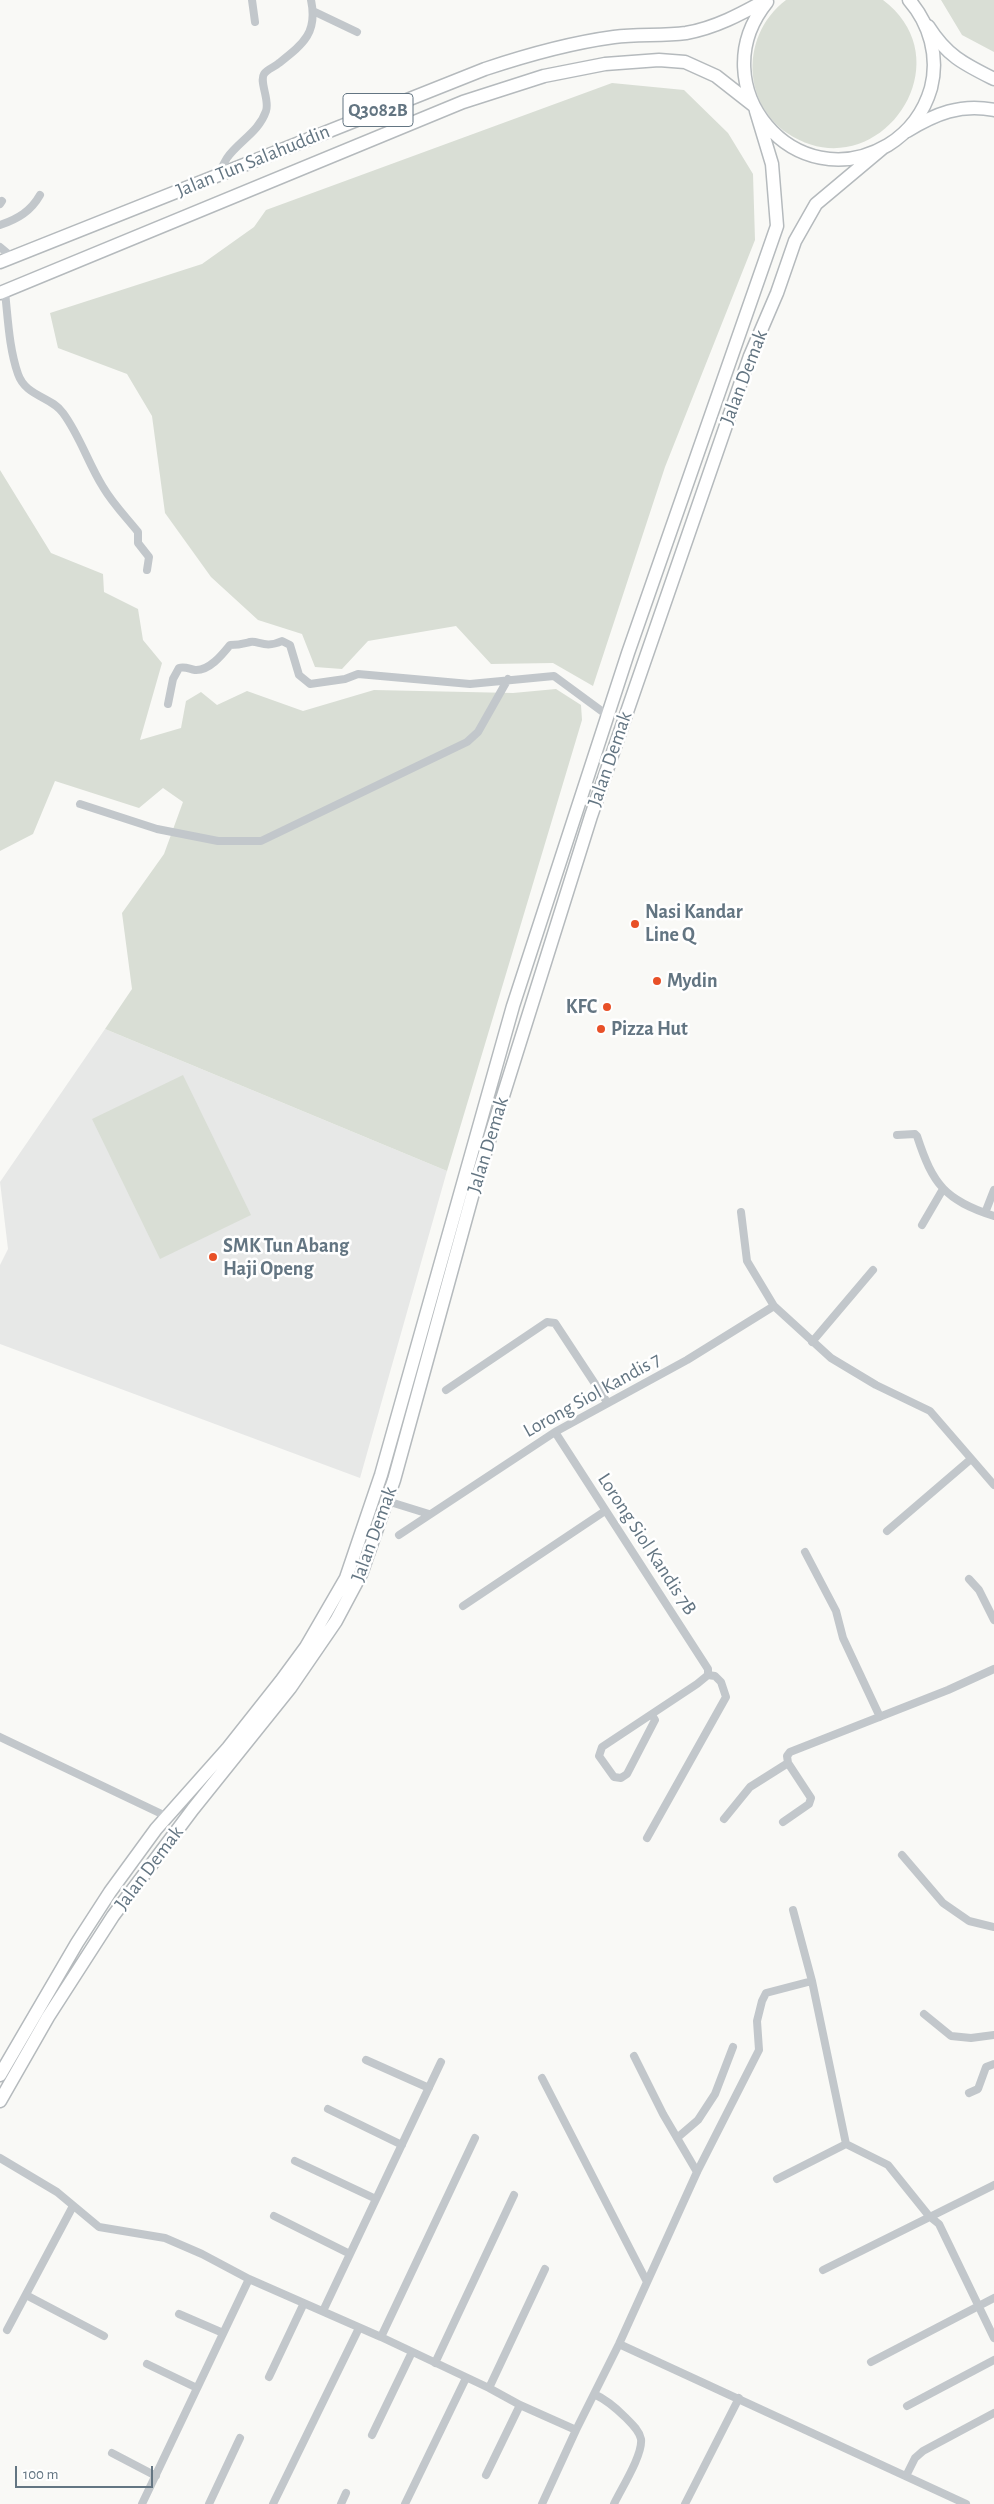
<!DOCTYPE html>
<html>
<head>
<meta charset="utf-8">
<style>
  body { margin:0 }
  #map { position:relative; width:994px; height:2504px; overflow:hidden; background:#f9f9f6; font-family:"Alegreya Sans",sans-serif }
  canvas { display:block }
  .scale { position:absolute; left:15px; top:2466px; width:138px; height:22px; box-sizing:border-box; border:2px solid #637582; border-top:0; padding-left:6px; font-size:15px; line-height:18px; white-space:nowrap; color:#637582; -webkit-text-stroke:4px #fff; paint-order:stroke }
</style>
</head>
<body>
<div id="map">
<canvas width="994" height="2504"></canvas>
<div class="scale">100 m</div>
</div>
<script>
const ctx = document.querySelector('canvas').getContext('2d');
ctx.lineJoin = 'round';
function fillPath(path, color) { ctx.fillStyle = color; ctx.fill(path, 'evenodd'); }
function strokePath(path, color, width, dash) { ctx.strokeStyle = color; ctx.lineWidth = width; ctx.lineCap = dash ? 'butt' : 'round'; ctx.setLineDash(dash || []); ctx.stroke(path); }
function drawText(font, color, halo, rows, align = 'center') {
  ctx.font = font + ' "Alegreya Sans",sans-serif'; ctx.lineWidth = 5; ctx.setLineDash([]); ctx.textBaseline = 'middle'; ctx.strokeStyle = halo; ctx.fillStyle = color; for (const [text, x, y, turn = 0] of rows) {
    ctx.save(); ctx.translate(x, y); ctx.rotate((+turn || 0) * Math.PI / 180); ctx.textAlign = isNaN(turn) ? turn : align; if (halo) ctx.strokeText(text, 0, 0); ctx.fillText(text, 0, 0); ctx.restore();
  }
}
const built = new Path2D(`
  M105 1029 447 1171 360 1478 0 1344V1265L8 1249 0 1182Z`);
const green = new Path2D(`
  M786 0H883C968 64 875 192 787 133 769 121 755 99 753 76 750 47 762 18 786 0Z
  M941 0H994V52L962 35Z
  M612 83 684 90 728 133 753 174 755 240 665 467 593 686 553 663 491 664 456 626 368 641 342 669 315 667 302 634 258 620 211 577 165 513 152 416 127 374 58 348 50 313 202 264 254 227 266 210Z
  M0 470 51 553 103 574 104 592 138 609 143 640 162 663 140 740 181 728 186 701 201 692 217 705 247 691 303 711 374 690 513 693 556 689 581 705 582 720 447 1171 105 1029 132 989 122 913 164 854 183 802 163 788 139 808 55 781 33 834 0 851Z
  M183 1075 251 1215 160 1259 92 1119Z`);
const minor = new Path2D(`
  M252 0 255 22
  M313 11 357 32
  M218 175C221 169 224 163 227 158 239 141 259 132 266 111 270 100 259 82 264 74 267 69 275 67 279 63 303 44 318 33 311 0
  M0 204 2 201
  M0 225C18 219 31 211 40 195
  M0 247 12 257
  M5 292C8 319 9 348 18 374 26 397 51 396 63 413 80 436 88 463 103 487 113 504 126 517 138 532V543L149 557 147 570
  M168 704 173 679 179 668C185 666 189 669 195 670 209 671 222 655 230 645 239 645 242 644 250 642 258 640 265 649 282 641L290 645 299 675 310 684 345 679 358 674 470 684 554 676 607 715
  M80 804 157 829 218 841H261L467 742 478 732 508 679
  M897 1135 915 1134 917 1136C933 1185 945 1200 994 1216
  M741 1212 747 1261 774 1306 831 1358 876 1385 930 1411 994 1485
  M985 1213 994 1190
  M922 1225 943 1189
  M812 1342 873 1270
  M446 1390 547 1322 555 1323 607 1402
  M555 1432 708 1669V1675
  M387 1501 429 1514
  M887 1531 971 1459
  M399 1535 555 1432 687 1360 774 1306
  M805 1552 836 1611 843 1638 880 1717
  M969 1579 979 1590 994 1620
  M463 1606 605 1511
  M652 1715 655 1720 627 1774 621 1778 614 1777 599 1756 602 1747 697 1684 708 1675
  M0 1737 168 1817
  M724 1819 750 1787 788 1763
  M783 1822 809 1804 811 1798 788 1763 787 1756 790 1752 948 1690 994 1669
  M647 1838 726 1697 721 1682 715 1676 708 1675
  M902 1855 943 1903 969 1921 994 1927
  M793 1910 812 1981 846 2144
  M924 2014 951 2036 971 2038 994 2035
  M634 2056 663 2114 697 2172
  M366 2060 429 2088
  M542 2078 647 2282
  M969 2093 978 2089 986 2067 994 2064
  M328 2109 402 2145
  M677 2138 698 2120 715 2094 733 2047
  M0 2158 57 2192 99 2227 165 2238 202 2254 249 2279 381 2337 489 2388 520 2405 576 2430
  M295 2161 376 2199
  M777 2179 846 2144 888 2165 929 2216 939 2224 994 2338
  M274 2216 350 2254
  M823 2270 994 2185
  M26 2295 104 2336
  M323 2311 441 2062
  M179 2314 223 2333
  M7 2330 73 2206
  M381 2337 475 2138
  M619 2344 966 2504
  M871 2362 994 2298
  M435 2363 514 2195
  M147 2364 197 2388
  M269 2377 304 2303
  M489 2388 545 2269
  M594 2394C607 2400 615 2407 625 2417 631 2423 639 2430 641 2439 643 2455 621 2489 614 2504
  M907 2406 994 2360
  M372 2435 412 2352
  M112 2453 156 2476
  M486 2475 520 2405
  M906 2476 915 2458 923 2451 994 2413
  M142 2504 249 2279
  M209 2504 240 2438
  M273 2504 359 2328
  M341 2504 346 2493
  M405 2504 466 2378
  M542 2504 576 2430 619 2344 697 2172 759 2050 757 2021 762 2001 766 1993 812 1981
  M685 2504 739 2398`);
const primary = new Path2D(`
  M928 26C947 56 964 64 994 79
  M907 131C935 114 961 103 994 110`);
const trunk = new Path2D(`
  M767 2C699 86 795 200 888 145 909 132 924 112 931 88 939 57 930 24 909 0
  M0 262 485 69C527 55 569 43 614 37 637 34 662 36 686 33 715 28 741 14 766 0
  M0 293 463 102 544 76 605 64 659 60 685 62 716 76 753 105
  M0 2075 77 1943 110 1892 156 1829 228 1748 281 1681 306 1647 346 1578 381 1475 513 1006 628 653 777 226 772 164 756 111
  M0 2101 48 2017 113 1916 193 1809 290 1688 336 1621 361 1574 394 1480 476 1182 591 816 750 356 777 293 795 241 816 204 884 147`);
const markers = [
  [635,924,5,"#e85027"],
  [657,981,5,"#e85027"],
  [607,1007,5,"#e85027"],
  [601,1029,5,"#e85027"],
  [213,1257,5,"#e85027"]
];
const shields = [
  [378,110,70]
];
const shieldNames = [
  ["Q3082B",378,110]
];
const streetNames = [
  ["Jalan Tun Salahuddin",253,161,-22],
  ["Jalan Demak",744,377,-69],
  ["Jalan Demak",610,759,-71],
  ["Jalan Demak",488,1145,-73],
  ["Lorong Siol Kandis 7",592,1395,-29],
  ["Jalan Demak",374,1534,-70],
  ["Lorong Siol Kandis 7B",647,1544,57],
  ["Jalan Demak",149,1868,-53]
];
const poiNames = [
  ["Nasi Kandar",645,912],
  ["Line Q",645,935],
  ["Mydin",667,981],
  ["KFC",597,1007,"right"],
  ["Pizza Hut",611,1029],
  ["SMK Tun Abang",223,1246],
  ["Haji Openg",223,1269]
];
fillPath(built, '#e7e8e7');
fillPath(green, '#d9ded5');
strokePath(primary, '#b5bbbf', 15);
strokePath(trunk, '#b5babd', 15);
strokePath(minor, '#c2c7cb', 8);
strokePath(primary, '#fff', 12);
strokePath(trunk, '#fff', 12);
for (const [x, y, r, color] of markers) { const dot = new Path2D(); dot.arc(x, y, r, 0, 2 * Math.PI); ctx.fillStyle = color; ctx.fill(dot); strokePath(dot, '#fff', 2); }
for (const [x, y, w] of shields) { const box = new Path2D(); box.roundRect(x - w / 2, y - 16.5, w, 33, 4); ctx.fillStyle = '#fff'; ctx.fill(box); strokePath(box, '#637582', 1); }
drawText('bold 19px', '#637582', null, shieldNames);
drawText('20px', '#637582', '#fff', streetNames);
drawText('bold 20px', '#637582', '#fff', poiNames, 'left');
</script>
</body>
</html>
